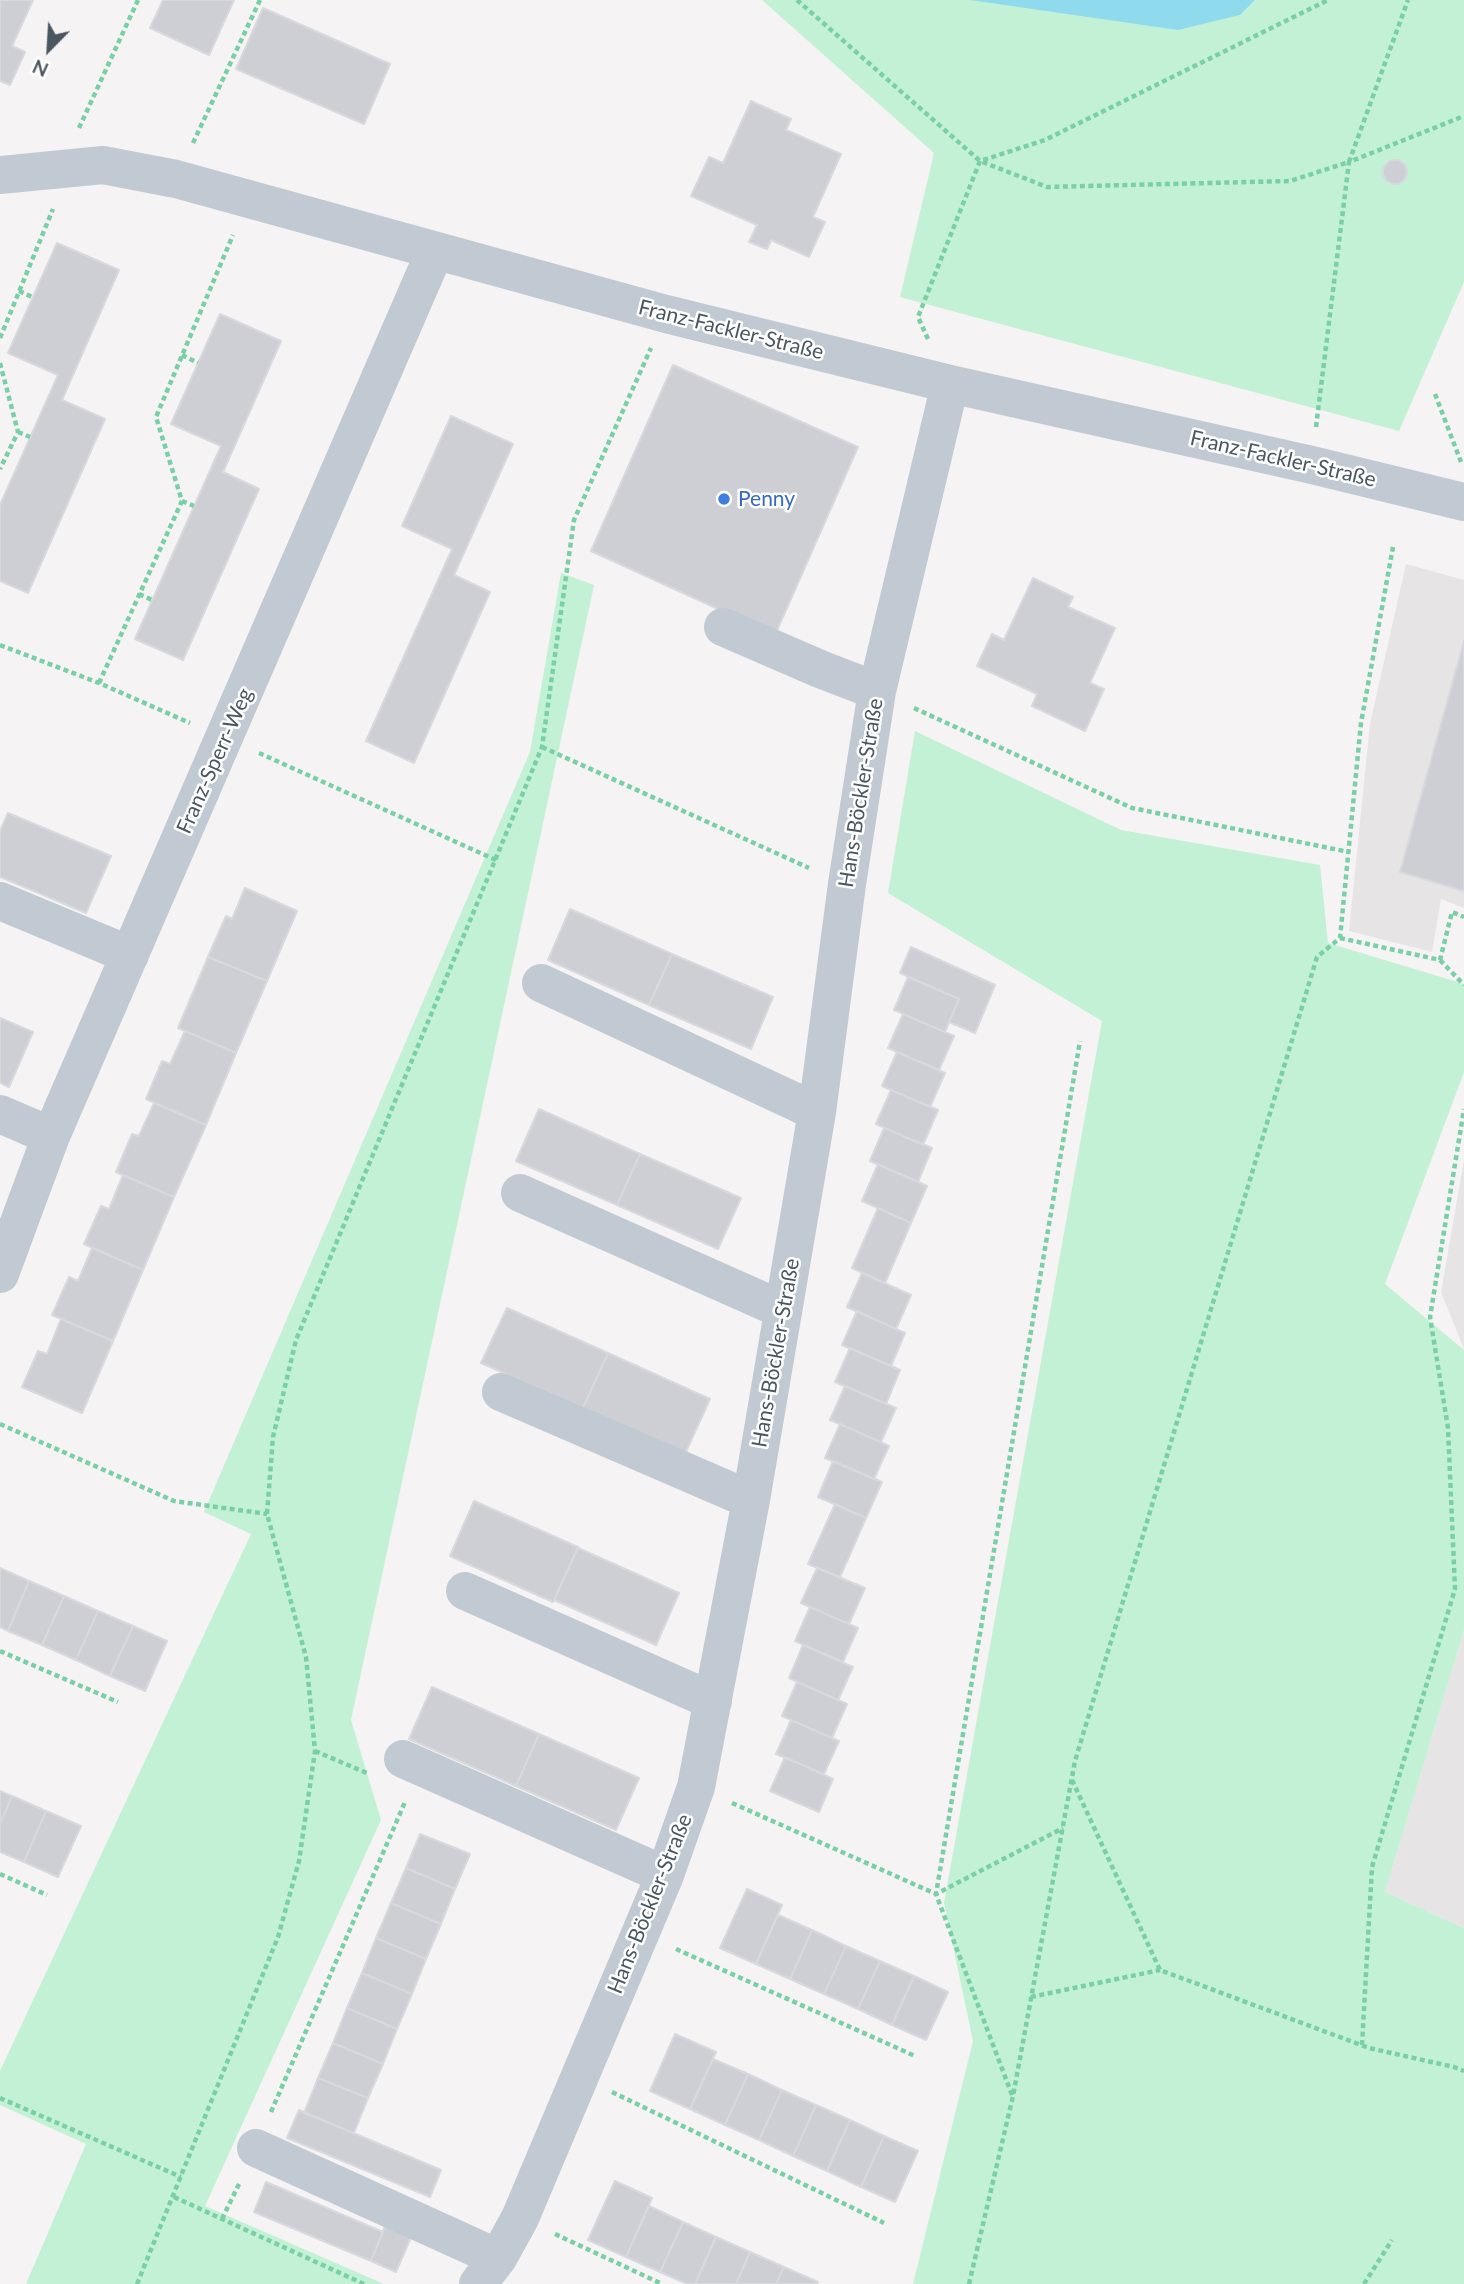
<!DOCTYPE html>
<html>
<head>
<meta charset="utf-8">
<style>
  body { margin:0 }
  #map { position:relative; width:1464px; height:2284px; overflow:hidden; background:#f5f3f3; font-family:Lato,sans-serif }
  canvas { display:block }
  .north { position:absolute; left:14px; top:14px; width:70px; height:70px; -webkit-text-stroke:5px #fff; paint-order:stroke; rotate:204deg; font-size:19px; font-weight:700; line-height:28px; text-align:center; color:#4a5661 }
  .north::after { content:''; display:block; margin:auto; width:24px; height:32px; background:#4a5661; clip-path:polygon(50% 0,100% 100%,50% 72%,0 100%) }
</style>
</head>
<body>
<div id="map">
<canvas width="1464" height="2284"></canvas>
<div class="north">N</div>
</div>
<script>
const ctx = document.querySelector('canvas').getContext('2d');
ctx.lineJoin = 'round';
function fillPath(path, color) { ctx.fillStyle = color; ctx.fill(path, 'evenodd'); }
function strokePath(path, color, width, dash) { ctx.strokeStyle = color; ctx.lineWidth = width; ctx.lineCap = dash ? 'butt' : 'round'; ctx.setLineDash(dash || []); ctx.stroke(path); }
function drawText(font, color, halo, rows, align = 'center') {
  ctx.font = font + ' Lato,sans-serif'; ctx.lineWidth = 5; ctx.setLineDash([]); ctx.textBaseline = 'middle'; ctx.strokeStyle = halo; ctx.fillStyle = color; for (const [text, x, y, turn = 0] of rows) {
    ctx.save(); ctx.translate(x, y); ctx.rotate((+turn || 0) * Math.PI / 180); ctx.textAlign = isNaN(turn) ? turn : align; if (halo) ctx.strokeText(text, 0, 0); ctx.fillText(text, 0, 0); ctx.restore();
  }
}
const education = new Path2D(`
  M1406 564 1464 580V908L1441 899 1432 952 1349 931 1370 724Z
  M1464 1160V1349L1441 1292Z
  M1464 1630V1928L1385 1892Z`);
const green = new Path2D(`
  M762 0H1464V282L1399 431 900 297 934 153Z
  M561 573 594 585 351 1720 381 1820 205 2206 384 2284H26L86 2144 0 2105V2071L251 1534 204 1512 530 752Z
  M915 731 1121 830 1320 865 1328 943 1464 984V1072L1385 1284 1464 1350V1630L1385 1892 1464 1928V2284H913L973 2041 944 1903 1102 1021 888 893Z`);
const water = new Path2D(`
  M970 0H1255L1240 15 1178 30Z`);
const building = new Path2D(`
  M0 0H33L12 46 25 52 10 85 0 81Z
  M163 0H234L209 55 150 28Z
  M263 8 390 64 364 124 236 69Z
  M751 101 791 119 786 130 841 154 813 217 825 222 809 257 771 240 767 249 749 242 757 225 691 196 709 157 723 163Z
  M1383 172a12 12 0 1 1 24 0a12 12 0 1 1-24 0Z
  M57 243 119 270 62 400 105 419 28 593 0 581V505L58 375 8 353Z
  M220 314 281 341 223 472 259 489 183 660 135 639 221 446 171 424Z
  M673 365 858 447 775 635 591 551Z
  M451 416 513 444 454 575 490 592 414 763 366 741 452 549 402 526Z
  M1033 578 1073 597 1068 607 1115 628 1090 683 1104 689 1085 731 1032 706 1037 694 977 666 992 634 1004 640Z
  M1464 641V891L1400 872Z
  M8 813 111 856 86 913 0 877V831Z
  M245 888 297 911 267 981 208 957 226 916 232 919Z
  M570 909 672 954 649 1005 548 960Z
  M911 947 995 985 975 1033 949 1022 959 999 900 973Z
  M672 954 773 997 751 1049 649 1005Z
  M208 957 267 981 236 1053 178 1028Z
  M908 977 959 999 945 1032 894 1010Z
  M903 1014 954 1036 939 1070 888 1048Z
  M0 1018 33 1032 9 1087 0 1083Z
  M185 1031 236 1053 206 1125 146 1099 162 1061 170 1064Z
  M897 1052 945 1073 930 1107 882 1086Z
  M891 1090 938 1110 923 1145 876 1124Z
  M154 1103 206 1125 174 1197 116 1172 132 1134 139 1136Z
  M539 1109 640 1154 617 1205 516 1161Z
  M884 1128 932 1148 918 1182 870 1161Z
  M640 1154 741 1198 718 1249 617 1205Z
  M878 1164 927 1186 911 1223 862 1201Z
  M123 1175 174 1197 143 1270 84 1244 101 1206 109 1209Z
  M878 1208 911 1223 885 1283 852 1268Z
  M92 1248 143 1270 113 1341 52 1315 69 1277 78 1281Z
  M862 1273 911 1295 896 1329 847 1307Z
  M507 1308 608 1353 583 1408 481 1363Z
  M857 1311 905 1333 891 1366 842 1345Z
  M61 1319 113 1341 82 1413 22 1387 38 1351 47 1354Z
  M850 1348 900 1370 886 1404 835 1382Z
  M608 1353 710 1399 685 1454 583 1408Z
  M845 1386 896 1408 881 1442 830 1420Z
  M840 1424 889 1446 874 1479 825 1458Z
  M833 1461 882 1482 866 1518 818 1497Z
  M474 1501 578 1547 553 1602 450 1556Z
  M835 1504 866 1518 840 1577 808 1564Z
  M578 1548 679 1593 656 1645 554 1600Z
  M0 1568 29 1581 8 1631 0 1627Z
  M817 1568 865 1588 849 1624 801 1603Z
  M29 1581 64 1596 42 1645 8 1631Z
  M64 1596 98 1611 76 1660 42 1645Z
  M810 1607 858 1628 843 1662 795 1641Z
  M98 1611 133 1626 110 1676 76 1660Z
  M133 1626 167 1641 145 1691 110 1676Z
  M803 1645 853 1667 838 1700 789 1678Z
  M797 1682 847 1704 832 1738 782 1716Z
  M432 1687 539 1734 516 1786 409 1739Z
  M791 1720 839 1741 824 1774 776 1754Z
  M539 1734 639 1778 616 1830 516 1786Z
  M785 1757 833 1779 819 1812 770 1791Z
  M0 1791 12 1796 0 1824Z
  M12 1796 46 1811 24 1862 0 1852V1824Z
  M46 1811 81 1826 58 1877 24 1862Z
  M420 1834 470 1854 455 1889 406 1868Z
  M406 1868 455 1889 441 1924 391 1903Z
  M747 1889 782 1905 756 1964 720 1948Z
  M391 1903 441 1924 426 1959 376 1938Z
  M778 1915 812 1930 790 1979 756 1964Z
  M812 1930 846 1946 824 1994 790 1979Z
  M376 1938 426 1959 412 1994 362 1973Z
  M846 1946 880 1961 858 2009 824 1994Z
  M880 1961 914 1976 892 2025 858 2009Z
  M362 1973 412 1994 397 2029 347 2008Z
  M914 1976 948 1992 926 2040 892 2025Z
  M347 2008 397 2029 383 2064 333 2043Z
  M675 2034 716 2052 690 2109 650 2091Z
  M333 2043 383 2064 368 2098 318 2078Z
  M713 2059 748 2074 725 2125 690 2109Z
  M748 2074 782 2090 759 2140 725 2125Z
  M318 2078 368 2098 354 2133 304 2113Z
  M782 2090 816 2105 793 2156 759 2140Z
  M816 2105 850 2120 827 2171 793 2156Z
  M299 2110 441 2170 430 2197 287 2138Z
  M850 2120 884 2136 861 2187 827 2171Z
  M884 2136 918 2151 895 2202 861 2187Z
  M615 2181 652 2198 626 2257 588 2240Z
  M266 2182 383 2232 371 2261 254 2212Z
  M649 2206 683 2222 660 2272 626 2257Z
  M683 2222 716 2237 695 2284H687L660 2272Z
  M386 2224 412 2235 396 2272 371 2261Z
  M716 2237 750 2252 736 2284H695Z
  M750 2252 784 2267 776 2284H736Z
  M784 2267 818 2282 817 2284H776Z`);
const path = new Path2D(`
  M797 0 980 161 1047 187 1290 181 1349 162 1408 0
  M79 128 138 0
  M193 143 260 0
  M19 291 32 297
  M0 338 53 209
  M928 339 918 317 980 161 1045 140 1328 0
  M182 355 198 363
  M0 363 18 432 0 469
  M1435 394 1461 462
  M1316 427 1349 162 1464 116
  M18 432 30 437
  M182 501 194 506
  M139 594 152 600
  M0 645 99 683 190 723
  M99 683 182 501 156 417 233 235
  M914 708 1132 808 1349 852
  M542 747 809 868
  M259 753 496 860
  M1340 938 1440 960 1452 912 1464 917
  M1440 960 1464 985
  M0 1424 174 1501 267 1514
  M0 1651 118 1702
  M315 1751 369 1774
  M1072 1780 1160 1970 1369 2048 1454 2067 1464 2071
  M732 1803 936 1894 1080 1041
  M0 1874 47 1895
  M676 1949 915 2056
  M1031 1997 1160 1970
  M1362 2045 1372 1867 1455 1589 1448 1428 1430 1317 1464 1109
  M612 2092 884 2223
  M1012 2095 936 1894 1063 1828
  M0 2098 181 2177
  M271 2112 405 1802
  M174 2197 364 2284
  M222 2219 239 2184
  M555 2234 662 2284
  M137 2284 278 1937 299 1861 315 1751 306 1657 267 1514 273 1437 296 1340 542 747 574 520 651 348
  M969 2284 1013 2096 1075 1761 1317 957 1340 938 1361 723 1393 547
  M1364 2284 1392 2240`);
const minor = new Path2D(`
  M0 175 103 165 176 179 666 314 950 384 1312 465 1464 502
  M723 627 820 669 877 691
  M0 901 130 955
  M541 983 817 1112
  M0 1114 51 1136
  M520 1193 783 1310
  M0 1274 51 1136 435 251
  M501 1392 751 1500
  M465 1591 713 1701
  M403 1759 665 1875
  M256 2148 498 2258
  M478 2284 498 2258 520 2218 665 1875 696 1787 751 1500 817 1112 847 884 877 691 950 384`);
const markers = [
  [724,499,7,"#3f7fe0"]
];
const streetNames = [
  ["Franz-Fackler-Straße",731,330,14],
  ["Franz-Fackler-Straße",1283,459,13],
  ["Franz-Sperr-Weg",215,761,-66],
  ["Hans-Böckler-Straße",861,793,-81],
  ["Hans-Böckler-Straße",776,1353,-80],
  ["Hans-Böckler-Straße",650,1904,-68]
];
const shopNames = [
  ["Penny",738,499]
];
fillPath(education, '#e6e4e5');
fillPath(green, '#c3f1d5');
fillPath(water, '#90daee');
fillPath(building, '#cdcfd5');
strokePath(building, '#d7d9de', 2);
strokePath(path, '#7ad0a6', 4.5, [5, 3.5]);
strokePath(minor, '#c1cad2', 38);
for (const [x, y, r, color] of markers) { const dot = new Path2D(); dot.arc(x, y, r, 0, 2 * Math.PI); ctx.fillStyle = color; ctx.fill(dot); strokePath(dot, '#fff', 2.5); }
drawText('21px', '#4a5661', '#fff', streetNames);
drawText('21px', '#366cbe', '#fff', shopNames, 'left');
</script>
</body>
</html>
